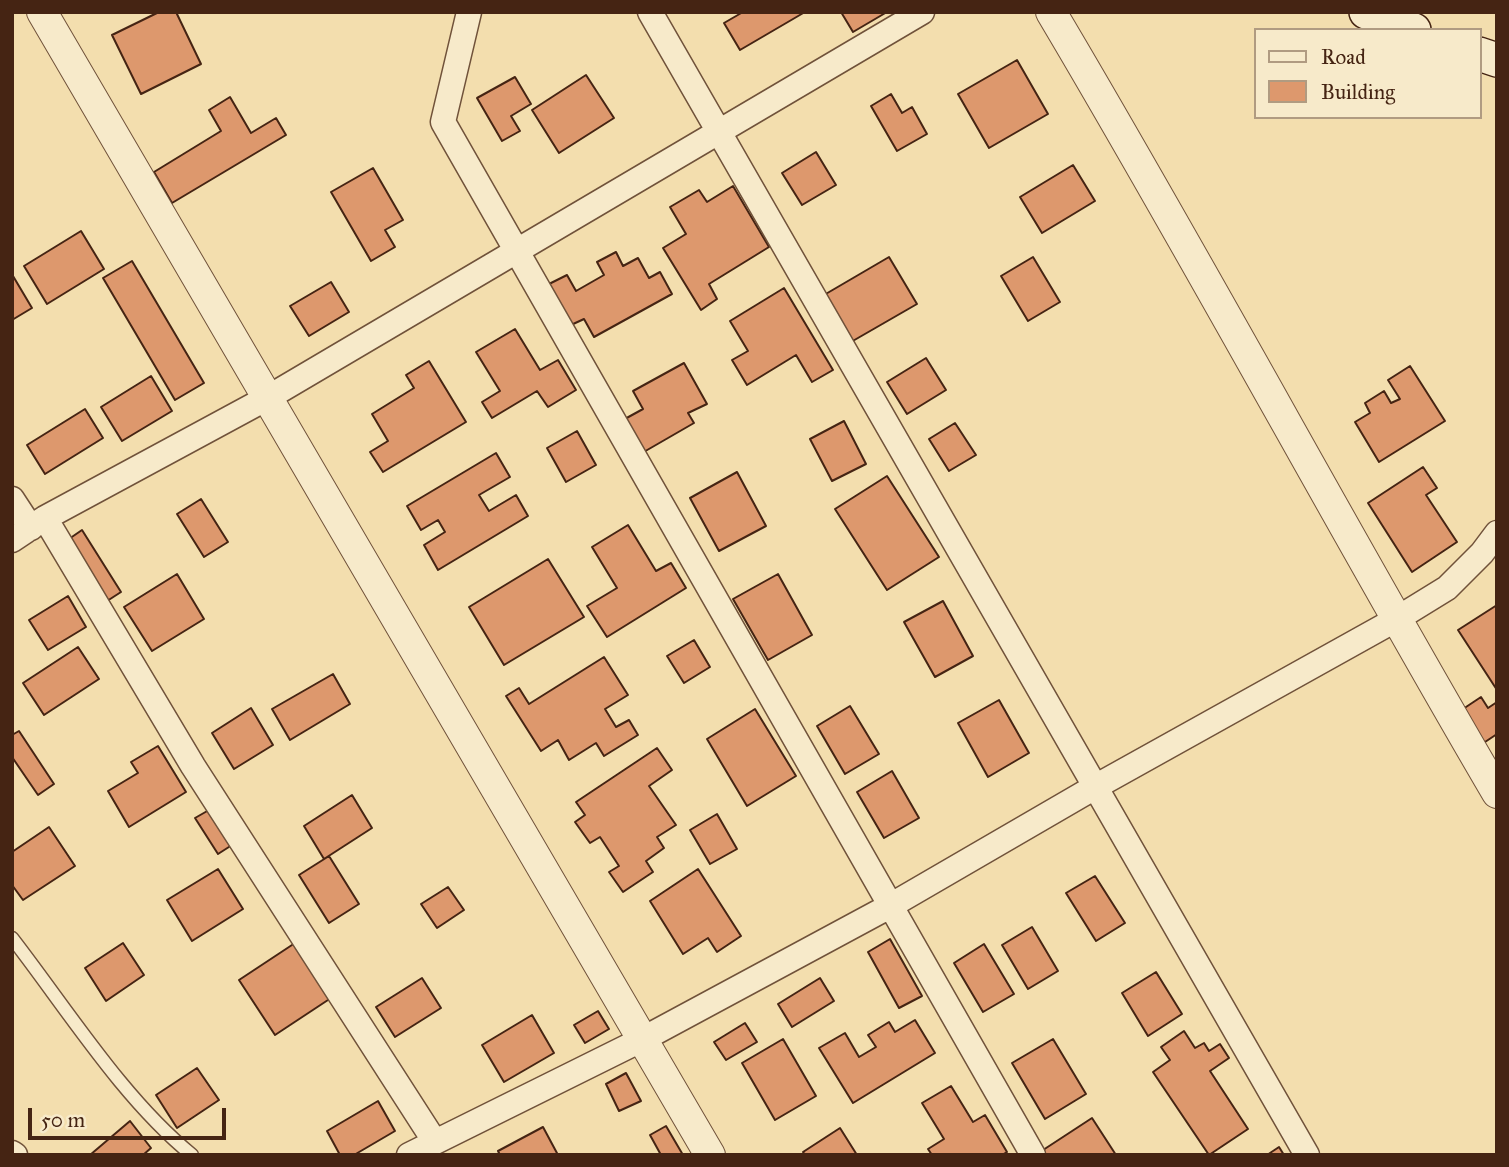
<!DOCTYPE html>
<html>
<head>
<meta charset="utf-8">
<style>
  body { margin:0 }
  #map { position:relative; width:1509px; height:1167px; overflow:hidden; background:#f3deae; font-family:"IM FELL Great Primer",serif }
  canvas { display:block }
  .frame { position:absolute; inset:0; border:14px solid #452413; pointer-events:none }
  .legend { position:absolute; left:1254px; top:28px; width:228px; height:91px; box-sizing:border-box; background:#f7eaca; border:2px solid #b09b81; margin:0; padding:9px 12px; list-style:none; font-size:21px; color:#452413 }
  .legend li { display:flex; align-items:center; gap:14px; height:35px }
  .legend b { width:35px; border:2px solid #b09b81 }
  .scale { position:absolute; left:28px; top:1108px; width:198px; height:32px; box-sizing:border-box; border:4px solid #452413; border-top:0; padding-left:9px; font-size:21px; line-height:24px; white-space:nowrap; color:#452413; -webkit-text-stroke:5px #f7eaca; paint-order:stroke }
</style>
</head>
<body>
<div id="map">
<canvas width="1509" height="1167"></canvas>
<div class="frame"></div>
<ul class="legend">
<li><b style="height:9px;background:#f7eaca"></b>Road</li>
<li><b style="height:19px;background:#dd986d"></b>Building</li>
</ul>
<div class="scale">50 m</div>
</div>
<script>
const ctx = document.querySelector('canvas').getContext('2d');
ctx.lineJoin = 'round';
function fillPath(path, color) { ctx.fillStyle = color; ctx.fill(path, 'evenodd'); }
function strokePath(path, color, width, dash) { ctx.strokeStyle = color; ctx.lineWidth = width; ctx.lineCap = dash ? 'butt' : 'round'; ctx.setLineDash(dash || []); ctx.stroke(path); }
const building = new Path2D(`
  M159 12H176L201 64 141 94 112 35Z
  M743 12H805L740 50 724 23Z
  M841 12H887L853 32Z
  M1017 60 1048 114 989 148 958 94Z
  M586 75 614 118 559 153 532 110Z
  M515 77 531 104 511 116 520 131 502 141 477 98Z
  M891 94 902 113 912 107 927 134 897 151 871 106Z
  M230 97 251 133 276 118 286 135 172 203 154 172 221 131 209 110Z
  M816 152 836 185 802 205 782 173Z
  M1073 165 1095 201 1042 233 1020 197Z
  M373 168 403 220 385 230 395 247 371 261 331 192Z
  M733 186 769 247 709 284 717 299 701 310 663 248 686 234 670 207 699 190 707 202Z
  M81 231 104 269 47 304 24 266Z
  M616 252 623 266 638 258 649 278 660 272 672 294 594 337 584 319 571 325 549 284 567 275 576 291 604 275 597 262Z
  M889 257 917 304 851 342 824 295Z
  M1033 257 1060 302 1028 321 1001 276Z
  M132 261 204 383 175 400 103 278Z
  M13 276 32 308 12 320V277Z
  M331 282 349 312 309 336 290 306Z
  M784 288 833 370 812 382 796 355 747 385 732 360 748 351 730 321Z
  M515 329 540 370 558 360 576 390 548 407 537 391 492 418 482 402 500 391 476 352Z
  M926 358 946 390 907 414 887 382Z
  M429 361 466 422 383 472 370 452 388 441 372 414 414 388 406 375Z
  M684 363 707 404 688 413 694 423 642 453 623 420 643 409 633 391Z
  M1410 366 1445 421 1379 462 1355 422 1370 413 1365 403 1384 391 1391 403 1400 399 1388 380Z
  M151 376 172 411 122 441 101 407Z
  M85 409 103 438 45 474 27 445Z
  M844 421 866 464 832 481 810 439Z
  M955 423 976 455 949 471 929 439Z
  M577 431 596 465 566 482 547 448Z
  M496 453 510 477 479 495 489 511 516 495 528 516 438 570 424 545 445 532 438 520 421 530 407 506Z
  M1423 467 1437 488 1426 495 1457 542 1412 572 1368 503Z
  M737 472 766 526 719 551 690 498Z
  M887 476 939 557 887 590 835 509Z
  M201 499 228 542 204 557 177 514Z
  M628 525 656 571 671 563 686 588 607 637 587 606 617 588 592 547Z
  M82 530 121 592 104 603 66 541Z
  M548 559 584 617 504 665 469 607Z
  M177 574 204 619 152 651 124 607Z
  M778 574 812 635 768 660 733 599Z
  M68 596 86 627 48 650 29 620Z
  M943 601 973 656 935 677 904 622Z
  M1497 605V690L1458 630Z
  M694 640 710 667 684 683 667 656Z
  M78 647 99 679 44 715 23 683Z
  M604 657 628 695 605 709 616 727 629 720 638 735 604 756 596 743 569 760 558 740 541 751 506 696 519 688 529 704Z
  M333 674 350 704 290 740 272 709Z
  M1481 697 1488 708 1497 702V734L1482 744 1460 711Z
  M999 700 1029 753 988 777 958 723Z
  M850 706 879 754 845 774 817 726Z
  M251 708 273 745 234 769 212 733Z
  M755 709 796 776 747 806 707 739Z
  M19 731 54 784 38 795 12 757V735Z
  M158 746 186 792 129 827 108 791 138 773 131 762Z
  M657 748 672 770 649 786 676 825 657 837 664 848 646 861 653 872 623 892 609 872 619 866 600 837 590 843 575 822 585 815 576 802Z
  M892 771 919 818 884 838 857 792Z
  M352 795 372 828 324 859 304 826Z
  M209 810 232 845 218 854 195 818Z
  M717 814 737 849 710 864 690 830Z
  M49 827 75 866 23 900 12 885V852Z
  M329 856 359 904 329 923 299 875Z
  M218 869 243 909 192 941 167 900Z
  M698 869 741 936 717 952 708 938 683 954 650 901Z
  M1095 876 1125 923 1096 941 1066 893Z
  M448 887 464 910 437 928 421 904Z
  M1032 927 1058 971 1028 989 1002 945Z
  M890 939 922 996 899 1008 868 952Z
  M123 943 144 975 106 1001 85 968Z
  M295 943 331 998 275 1035 239 980Z
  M984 944 1014 994 983 1012 954 963Z
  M1156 972 1182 1014 1148 1036 1122 993Z
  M422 978 441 1008 395 1037 376 1007Z
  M820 978 834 1001 792 1027 778 1004Z
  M598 1011 609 1029 585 1043 574 1025Z
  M532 1015 554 1053 504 1082 482 1045Z
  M915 1020 935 1053 853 1103 819 1048 845 1033 859 1057 876 1047 868 1035 889 1022 895 1032Z
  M745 1023 757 1042 726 1060 714 1042Z
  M1184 1031 1195 1048 1204 1043 1209 1051 1220 1044 1229 1058 1210 1071 1248 1129 1209 1155 1153 1072 1170 1060 1161 1047Z
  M783 1039 816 1096 775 1120 742 1063Z
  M1053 1039 1086 1094 1045 1119 1012 1063Z
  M197 1068 219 1100 177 1128 156 1095Z
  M626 1073 641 1101 619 1111 606 1084Z
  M951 1086 973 1122 985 1115 1007 1152 1002 1155H932L928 1149 944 1139 922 1103Z
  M378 1101 395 1131 354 1155H340L327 1131Z
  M1092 1118 1116 1155H1042L1040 1152Z
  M130 1121 151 1148 143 1155H90Z
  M666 1126 683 1155H661L650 1135Z
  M543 1127 558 1155H500L498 1151Z
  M840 1128 857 1155H805L803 1152Z
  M1279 1147 1284 1155H1267Z`);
const service = new Path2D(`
  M12 938C67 1009 123 1099 192 1155`);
const minor = new Path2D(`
  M469 12 443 122 1033 1155
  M650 12 1307 1155
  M12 499 31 528
  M45 518 193 766 435 1142
  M12 540 45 518 269 397 922 12
  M12 1153 15 1155
  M409 1155 643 1039 890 906 1095 787 1395 620 1447 588 1482 553 1497 533`);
const tertiary = new Path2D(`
  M42 12 710 1155
  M1051 12C1204 269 1345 534 1497 793`);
const secondary = new Path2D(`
  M1366 12 1414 30
  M1479 54 1497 60`);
fillPath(building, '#dd986d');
strokePath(building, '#452413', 2);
strokePath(service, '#70523a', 15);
strokePath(minor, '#70523a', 27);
strokePath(tertiary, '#70523a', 32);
strokePath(secondary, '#452413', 36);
strokePath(service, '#f7eaca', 12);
strokePath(minor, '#f7eaca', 24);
strokePath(tertiary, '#f7eaca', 30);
strokePath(secondary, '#f7eaca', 33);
</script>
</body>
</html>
